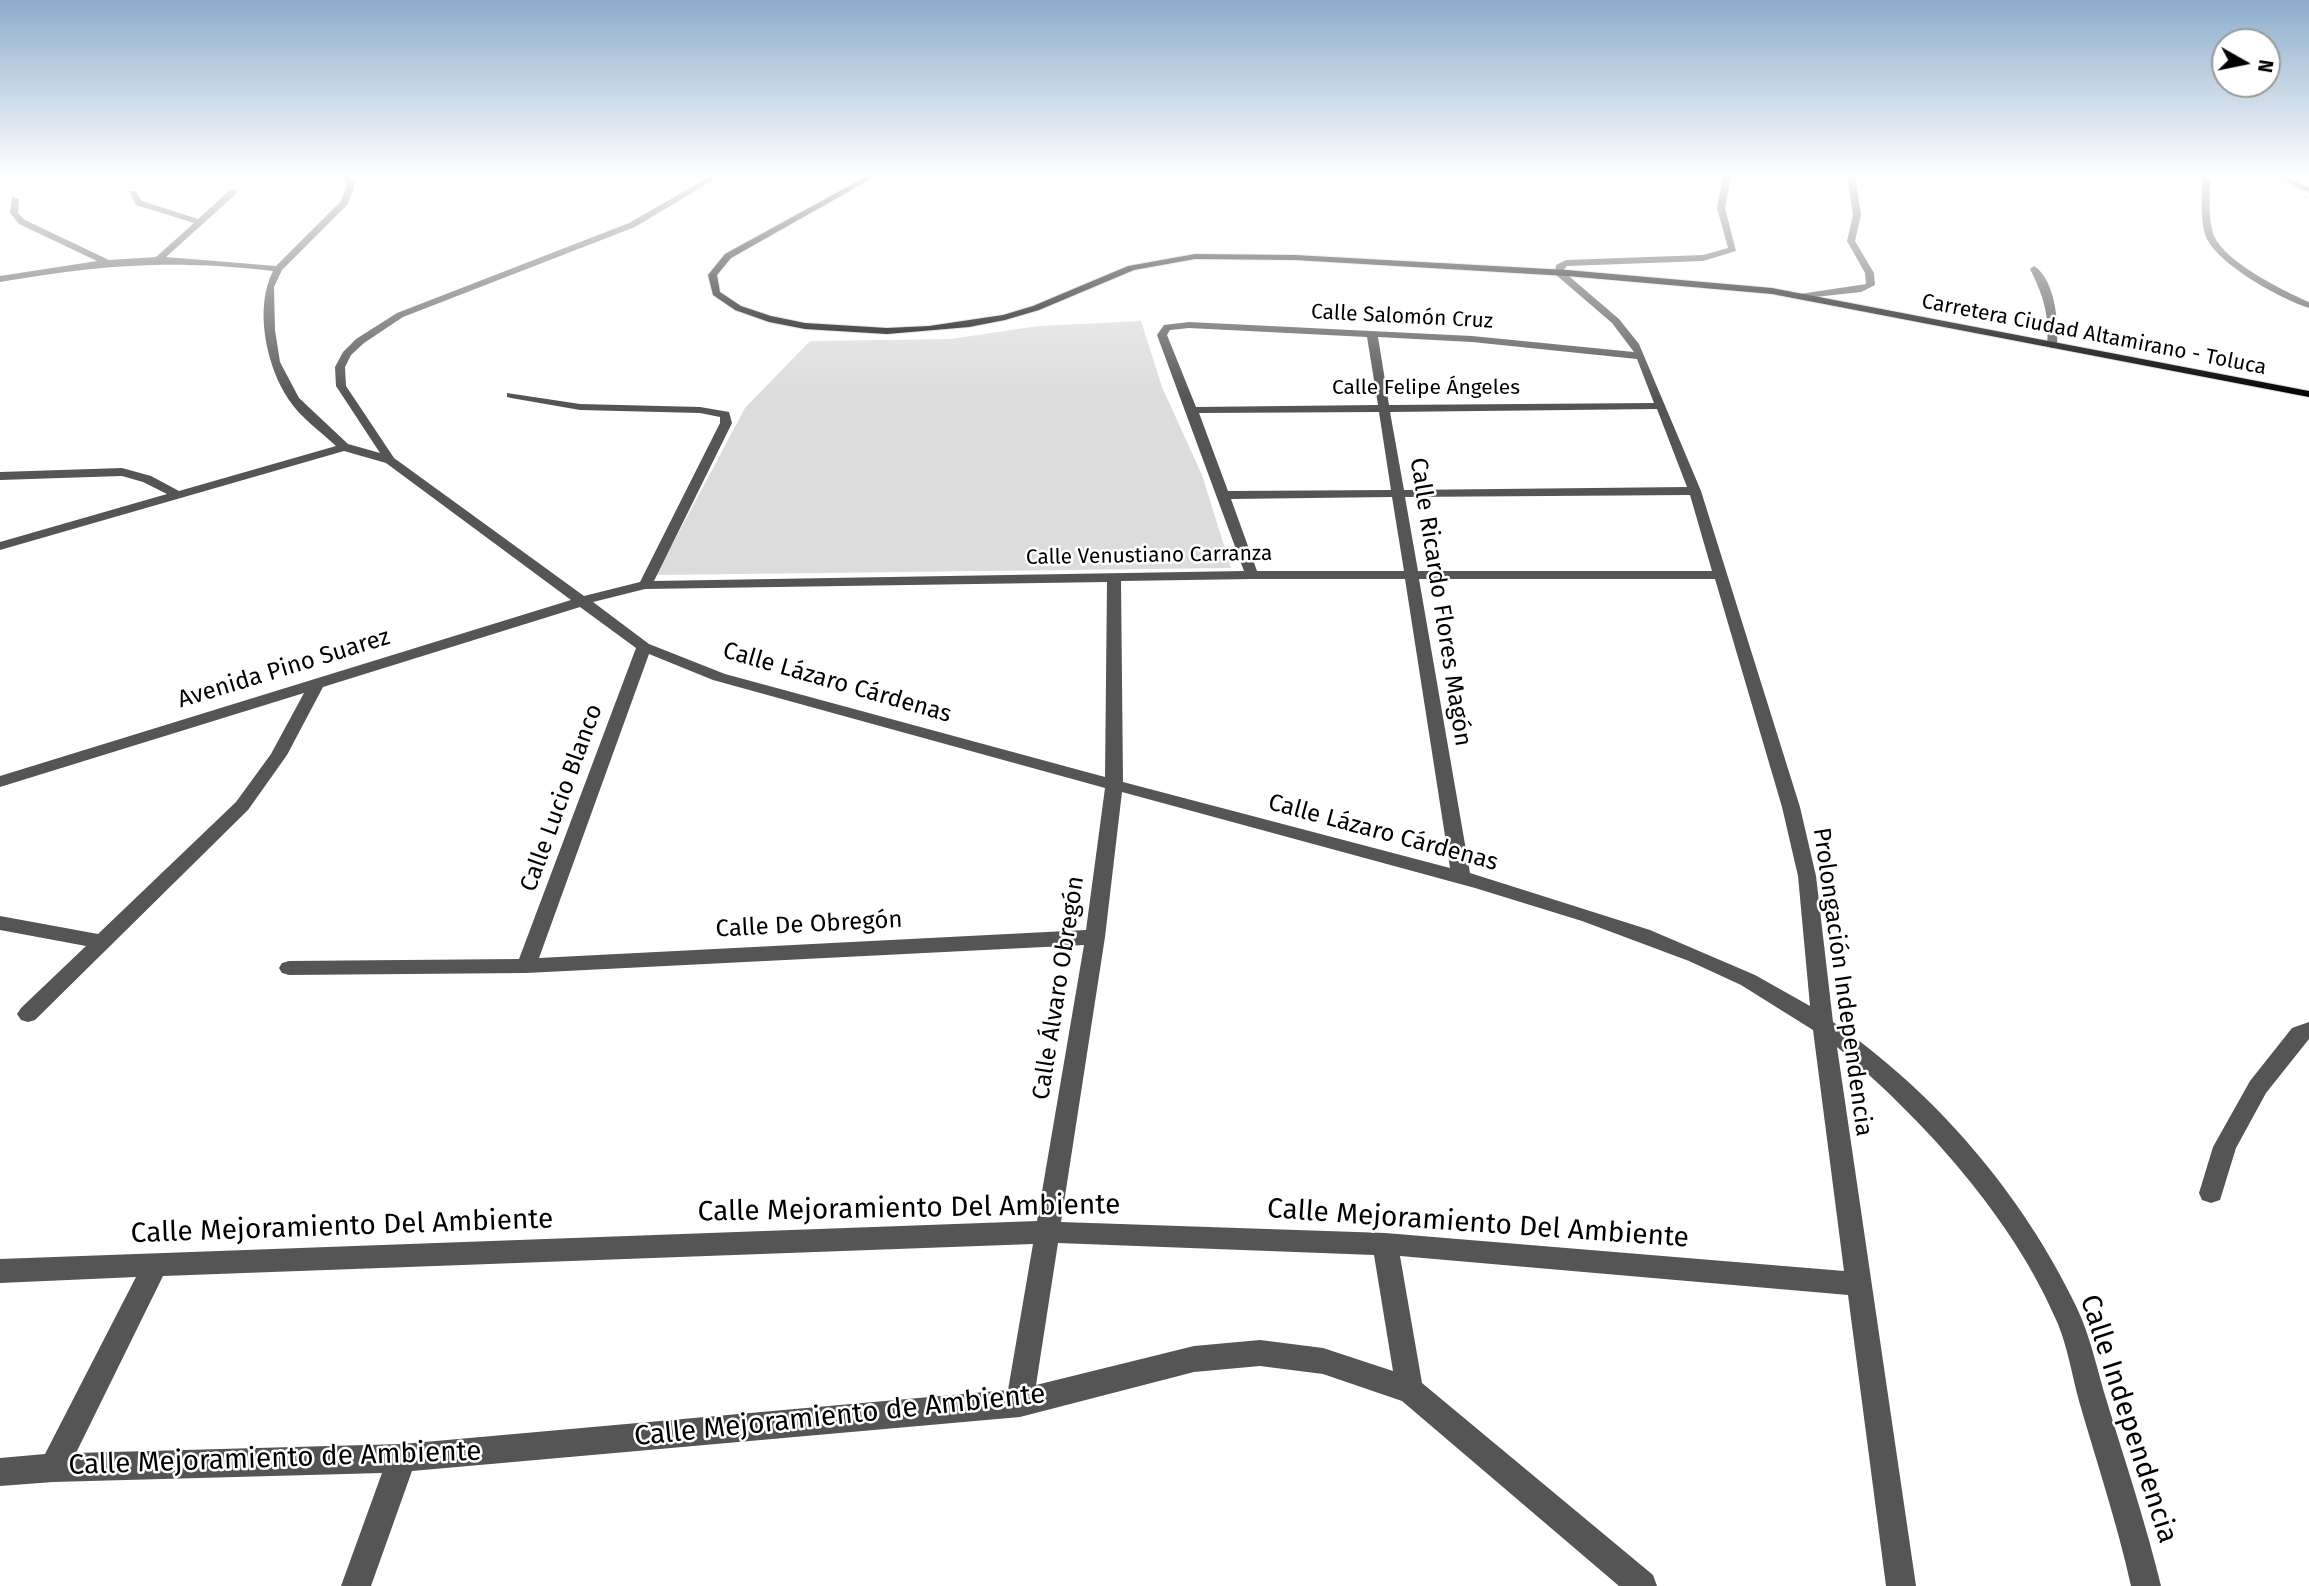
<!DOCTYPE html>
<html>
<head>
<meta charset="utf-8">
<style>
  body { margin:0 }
  #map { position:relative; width:2309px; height:1586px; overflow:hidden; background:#fff; font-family:"Fira Sans",sans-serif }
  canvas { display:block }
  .north { position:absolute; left:2211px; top:28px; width:70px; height:70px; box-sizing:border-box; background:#fff; border:2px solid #999; border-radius:50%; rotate:99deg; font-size:19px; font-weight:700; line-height:28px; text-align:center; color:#000 }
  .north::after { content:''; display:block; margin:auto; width:24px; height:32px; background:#000; clip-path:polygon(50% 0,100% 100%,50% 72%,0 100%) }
</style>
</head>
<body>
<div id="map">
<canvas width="2309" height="1586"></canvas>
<div class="north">N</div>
</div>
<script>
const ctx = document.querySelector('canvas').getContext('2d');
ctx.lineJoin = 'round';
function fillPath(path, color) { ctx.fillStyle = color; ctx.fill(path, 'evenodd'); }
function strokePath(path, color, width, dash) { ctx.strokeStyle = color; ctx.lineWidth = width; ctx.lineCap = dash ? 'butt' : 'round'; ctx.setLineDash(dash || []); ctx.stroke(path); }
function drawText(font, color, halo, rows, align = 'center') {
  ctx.font = font + ' "Fira Sans",sans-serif'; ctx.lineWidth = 5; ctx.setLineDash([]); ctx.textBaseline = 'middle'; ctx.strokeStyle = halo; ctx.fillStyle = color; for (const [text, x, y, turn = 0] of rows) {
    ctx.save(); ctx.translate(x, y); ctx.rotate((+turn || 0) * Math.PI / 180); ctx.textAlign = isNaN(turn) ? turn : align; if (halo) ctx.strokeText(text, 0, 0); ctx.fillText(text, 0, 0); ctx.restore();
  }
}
const green = new Path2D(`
  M1141 321 1162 387 1202 475 1231 568 656 575 745 408 810 341 951 339 1038 326Z`);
const minor = new Path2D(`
  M342 176H350L355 185 348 204 282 270 274 287 275 330 280 362 299 398 348 444 380 453 336 386 335 367 343 352 356 339 397 313 629 223 711 176H720L635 227 403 317 364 343 351 355 345 367 346 386 394 458 584 596 640 582 720 423V417L700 413 580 410 511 398 507 397V393L580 404 700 407 729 412 732 423 654 581 1244 571 1157 335 1164 325 1189 322 1472 336 1634 352 1612 323 1555 274 1556 265 1566 260 1703 255 1728 248 1717 208 1723 176H1731L1725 208 1736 251 1703 261 1567 266 1563 271 1619 319 1639 344 1701 491 1800 807 1816 876 1833 1022C1935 1092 2023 1195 2076 1306 2091 1337 2097 1370 2107 1402 2126 1464 2146 1524 2161 1586H2131C2117 1523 2097 1463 2079 1401 2072 1375 2068 1349 2058 1324 2014 1219 1923 1119 1837 1047L1916 1586H1886L1848 1295 1400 1256 1422 1383 1653 1575 1657 1586H1619L1402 1401 1323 1374 1260 1366 1194 1372 1020 1417 412 1471 371 1586H341L382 1473 53 1482 0 1486V1458L45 1454 136 1277 0 1283V1259L1037 1221 1084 945 526 973 289 975 282 973 279 968 282 963 289 961 519 959 636 648 580 607 323 687 287 755 248 810 35 1020 28 1022 21 1020 17 1014 21 1008 86 946 0 930V916L98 934 236 802 271 754 304 693 0 787V776L571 600 386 463 344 451 0 550V542L167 494 143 482 122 476 0 480V472L122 468 151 476 179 491 336 446C321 432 300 417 289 400 266 366 254 308 273 271 172 259 99 265 0 282V276L97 261 19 224 10 213 12 197 19 199 18 213 25 220 109 260 156 257 194 223 136 205 129 191H135L142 201 198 219 230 190H236V194L166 257 276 266 341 201 347 185ZM1189 328 1367 337 1378 405 1196 407 1167 335 1170 330ZM1378 337 1472 342 1637 359 1654 403 1389 405ZM1657 409 1687 487 1404 490 1390 412ZM1379 412 1391 490 1228 491 1199 413ZM1690 495 1712 571H1418L1405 497ZM1392 497 1404 571H1257L1231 499ZM1252 579H1405L1450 868 1123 782 1121 581ZM1419 579H1715L1782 807 1798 876 1810 1006 1755 975 1650 930 1470 873ZM1107 582 1105 777 725 674 649 644 593 602 645 589ZM649 654 713 680 1105 788 1086 930 539 958ZM1122 792 1475 888 1582 921 1689 961 1741 985 1813 1030 1844 1271 1385 1233 1061 1222 1105 937ZM1058 1243 1374 1255 1393 1371 1323 1348 1260 1340 1194 1346 1036 1385ZM1033 1244 1008 1390 402 1444 76 1453 163 1276Z
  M1847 176H1855L1861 215 1855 241 1874 273 1875 285 1861 292 1797 299V295L1800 294 1866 284 1865 273 1847 241 1853 215Z
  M2197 176 2210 179C2210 196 2208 217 2213 233 2222 261 2284 291 2309 302V308C2281 299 2214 263 2205 234 2200 218 2202 196 2202 180Z
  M2275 176H2285L2309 188V193Z
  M2034 266C2055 279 2059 323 2057 345L2052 348 2047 345C2050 316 2043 295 2030 269Z
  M2309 1022V1039L2266 1093 2236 1148 2220 1200 2211 1203 2202 1200 2199 1193 2213 1147 2250 1081 2292 1028Z`);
const major = new Path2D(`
  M867 176H876L731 258 717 275 720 292 741 306 771 316 805 323 887 328 929 326 1003 315 1033 306 1128 266 1195 254 1295 255 1567 270 1772 288 2309 391V397L1772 294 1567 276 1295 260 1195 259 1134 270 1039 310 1005 320 969 327 887 334 805 329 769 322 735 310 713 295 708 275 725 254Z`);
const farStreetnames = [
  ["Calle Salomón Cruz",1402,317,3],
  ["Carretera Ciudad Altamirano - Toluca",2094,335,11],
  ["Calle Felipe Ángeles",1426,388],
  ["Calle Venustiano Carranza",1149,556,-1]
];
const streetNames = [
  ["Calle Ricardo Flores Magón",1440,602,81],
  ["Avenida Pino Suarez",284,669,-17],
  ["Calle Lázaro Cárdenas",837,683,16],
  ["Calle Lucio Blanco",562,798,-70],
  ["Calle Lázaro Cárdenas",1383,833,15],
  ["Calle De Obregón",809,925,-3],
  ["Prolongación Independencia",1842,982,82],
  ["Calle Álvaro Obregón",1059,988,-81]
];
const nearStreetnames = [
  ["Calle Mejoramiento Del Ambiente",909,1209,-1],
  ["Calle Mejoramiento Del Ambiente",1478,1224,4],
  ["Calle Mejoramiento Del Ambiente",342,1227,-2],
  ["Calle Mejoramiento de Ambiente",840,1416,-6],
  ["Calle Independencia",2128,1419,72],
  ["Calle Mejoramiento de Ambiente",275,1459,-2]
];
fillPath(green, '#dcdcdc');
strokePath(major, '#dbdbdb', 2);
fillPath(minor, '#555');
fillPath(major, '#000');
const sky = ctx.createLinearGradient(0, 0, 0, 398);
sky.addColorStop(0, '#8cadcc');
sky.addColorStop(0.44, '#fff');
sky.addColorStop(1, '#ffffff00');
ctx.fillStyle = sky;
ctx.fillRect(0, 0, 2309, 398);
drawText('21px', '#000', '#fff', farStreetnames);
drawText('24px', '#000', '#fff', streetNames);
drawText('28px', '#000', '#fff', nearStreetnames);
</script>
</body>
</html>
